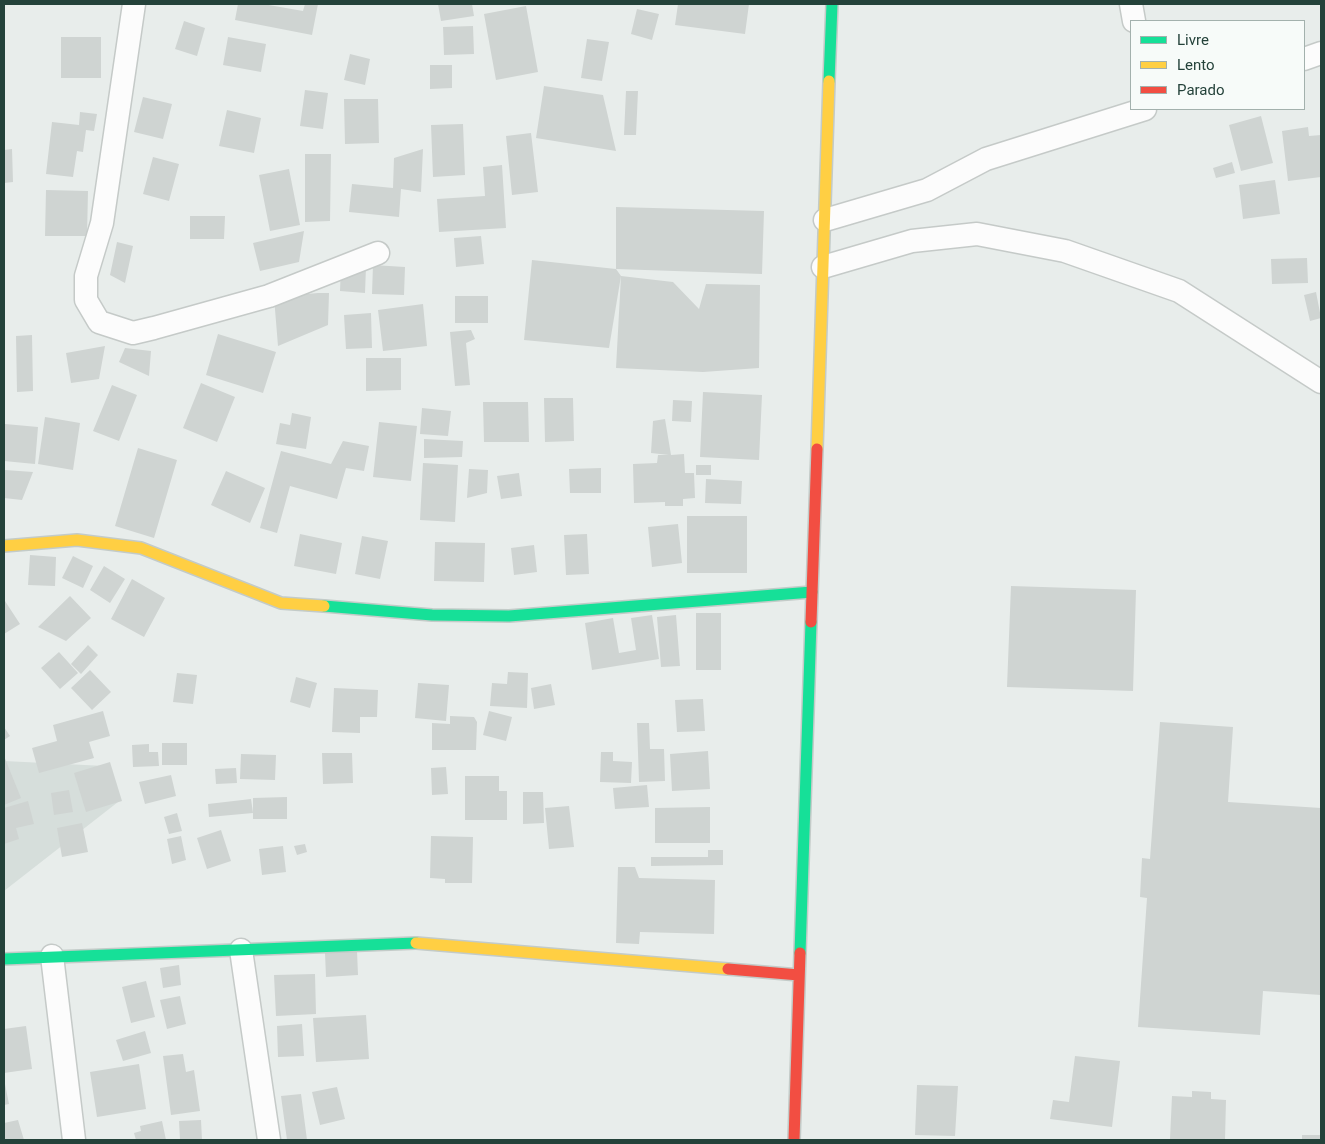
<!DOCTYPE html>
<html>
<head>
<meta charset="utf-8">
<style>
  body { margin:0 }
  #map { position:relative; width:1325px; height:1144px; overflow:hidden; background:#e8edeb; font-family:Roboto,sans-serif }
  canvas { display:block }
  .frame { position:absolute; inset:0; border:5px solid #24423a; pointer-events:none }
  .legend { position:absolute; left:1130px; top:20px; width:175px; height:90px; box-sizing:border-box; background:#f7fbf9; border:1px solid #a3b1ad; margin:0; padding:6px 9px; list-style:none; font-size:15px; color:#24423a }
  .legend li { display:flex; align-items:center; gap:10px; height:25px }
  .legend b { width:25px; border:1px solid #a3b1ad }
</style>
</head>
<body>
<div id="map">
<canvas width="1325" height="1144"></canvas>
<div class="frame"></div>
<ul class="legend">
<li><b style="height:6px;background:#16e098"></b>Livre</li>
<li><b style="height:6px;background:#ffcf43"></b>Lento</li>
<li><b style="height:6px;background:#f24e42"></b>Parado</li>
</ul>
</div>
<script>
const ctx = document.querySelector('canvas').getContext('2d');
ctx.lineJoin = 'round';
function fillPath(path, color) { ctx.fillStyle = color; ctx.fill(path, 'evenodd'); }
function strokePath(path, color, width, dash) { ctx.strokeStyle = color; ctx.lineWidth = width; ctx.lineCap = dash ? 'butt' : 'round'; ctx.setLineDash(dash || []); ctx.stroke(path); }
const built = new Path2D(`
  M4 761 105 766 118 802 4 891Z`);
const building = new Path2D(`
  M238 4H263L303 11 305 4H318L312 35 235 20Z
  M438 4H472L474 16 441 21Z
  M678 4H749L745 34 675 25Z
  M526 6 538 72 496 80 484 14Z
  M637 9 659 14 652 40 631 34Z
  M184 21 205 28 197 56 175 49Z
  M473 26 474 54 444 55 443 27Z
  M61 37H101V78H61Z
  M228 37 266 44 261 72 223 65Z
  M587 39 609 42 602 81 581 78Z
  M350 54 370 59 365 85 344 80Z
  M430 65H452V88L430 89Z
  M544 86 603 95 616 151 536 138Z
  M305 90 328 93 323 129 300 126Z
  M626 91H638L636 135H624Z
  M143 97 172 104 163 139 134 132Z
  M344 99H378L379 143 345 144Z
  M227 110 261 118 254 153 219 146Z
  M80 112 97 114 94 131 86 130 83 152 77 151 73 177 46 174 52 122 79 125Z
  M1261 116 1273 163 1241 171 1229 125Z
  M463 124 465 175 433 177 431 125Z
  M1308 127 1309 136 1321 135V177L1288 181 1282 131Z
  M531 133 538 192 512 195 506 136Z
  M12 149 13 182 4 183V150Z
  M423 149 421 192 401 189 399 217 349 212 352 184 393 188 394 158Z
  M305 154H331L330 221 305 222Z
  M153 157 179 164 169 201 143 194Z
  M1232 162 1235 173 1216 178 1213 168Z
  M502 165 506 228 439 232 437 199 485 196 483 167Z
  M289 169 300 225 270 231 259 175Z
  M1275 180 1280 214 1243 219 1239 185Z
  M46 190 88 191 87 236H45Z
  M616 207 764 211 762 274 616 269Z
  M190 216H225L224 239H190Z
  M304 231 299 262 260 271 253 243Z
  M481 236 484 264 456 267 454 238Z
  M117 242 133 246 125 283 110 275Z
  M1307 258 1308 283 1272 284 1271 259Z
  M532 260 616 269 621 276 673 282 699 309 706 284 760 285 759 368 703 372 616 368 621 276 609 348 524 340Z
  M373 265 405 267 404 295 372 294Z
  M341 266 366 267 365 293 340 291Z
  M1316 292 1321 318 1310 321 1304 295Z
  M318 293H329L328 325 278 346 274 297Z
  M455 296H488V323H455Z
  M423 304 427 346 383 351 378 310Z
  M371 313 372 348 346 349 344 315Z
  M471 330 475 339 466 343 470 385 455 386 450 332Z
  M218 334 276 352 263 393 206 375Z
  M32 335 33 391 17 392 16 336Z
  M105 346 99 379 71 383 66 353Z
  M125 348 151 351 149 376 119 362Z
  M366 358H401V390L366 391Z
  M201 383 235 397 217 442 183 428Z
  M112 385 137 395 119 441 93 431Z
  M703 392 762 395 759 460 700 457Z
  M544 398H573L574 441 545 442Z
  M673 400 692 401 691 422 672 421Z
  M483 402H528L529 442H484Z
  M422 408 451 411 448 436 420 434Z
  M292 413 311 417 306 449 276 444 280 423 290 425Z
  M45 417 80 423 73 470 38 464Z
  M665 419 671 455 684 454 685 473H694L695 498 683 499V506H665V502L634 503 633 464 657 463 658 455H669L651 453 653 421Z
  M379 422 417 426 411 481 373 477Z
  M5 424 38 427 35 464 4 461Z
  M424 439 463 441 462 457 424 458Z
  M343 441 369 446 364 471 346 468 337 499 290 486 277 533 260 528 281 451 331 464Z
  M138 448 177 460 154 538 115 526Z
  M423 463 458 465 455 522 420 520Z
  M696 465H711V475H696Z
  M601 468V493H570L569 469Z
  M469 469 488 470 487 493 467 498Z
  M5 470 33 472 22 500 4 498Z
  M226 471 265 488 250 523 211 505Z
  M519 473 522 496 501 499 497 476Z
  M706 479 742 481 741 504 705 503Z
  M687 516H747V573H687Z
  M678 524 682 563 652 567 648 527Z
  M300 534 342 543 336 574 294 566Z
  M587 534 589 574 566 575 564 535Z
  M362 536 388 541 380 579 355 574Z
  M435 542 485 543 484 582 434 581Z
  M534 545 537 572 514 575 511 548Z
  M30 555 56 557 55 586 28 585Z
  M73 556 93 566 83 588 62 578Z
  M104 566 125 579 110 603 90 590Z
  M132 579 165 598 144 637 111 619Z
  M1011 586 1136 590 1133 691 1007 687Z
  M70 596 91 618 66 641 38 627Z
  M5 601 20 624 4 634V602Z
  M696 613H721V670H696Z
  M652 615 659 659 592 670 585 623 613 618 619 653 636 650 631 618Z
  M676 615 680 666 661 667 657 617Z
  M88 645 98 655 81 674 71 664Z
  M59 652 78 673 60 689 41 668Z
  M90 670 111 692 92 710 71 688Z
  M508 672 528 673 527 708 490 706 492 683 507 684Z
  M177 673 197 675 193 704 173 702Z
  M296 677 317 683 310 708 290 702Z
  M418 683 449 685 446 721 415 718Z
  M551 684 555 705 534 709 531 688Z
  M334 688 378 690 377 717H360V733L332 732Z
  M703 699 705 731 677 732 675 700Z
  M103 711 110 736 89 742 94 758 39 773 32 748 57 741 53 725Z
  M489 711 512 717 506 741 483 735Z
  M450 716 474 717 477 722 476 750H432V723L450 724Z
  M1160 722 1233 727 1228 802 1321 808V995L1263 991 1260 1035 1138 1027 1147 898 1140 897 1142 858 1150 859Z
  M637 723H649L650 749H664L665 781 639 782Z
  M4 727 10 736 4 740Z
  M162 743H187V765H162Z
  M149 744V752H158L159 766 133 767 132 745Z
  M708 751 710 789 672 791 670 754Z
  M601 752H613V761L632 762 631 783 600 782Z
  M322 753H352L353 783 323 784Z
  M241 754 276 755 275 780 240 779Z
  M4 756 21 798 4 805Z
  M110 762 122 801 86 812 74 773Z
  M446 767 448 794 432 795 431 768Z
  M236 768 237 783 216 784 215 769Z
  M171 775 176 796 145 804 139 782Z
  M465 776H499V791H507V820H465Z
  M647 785 649 807 615 809 613 788Z
  M69 790 73 812 54 815 51 793Z
  M523 792H543L544 823 523 824Z
  M287 797V819H253V798Z
  M251 799 253 813 209 817 208 804Z
  M28 801 34 824 16 828 19 839 4 844V808Z
  M569 806 574 847 549 849 545 808Z
  M710 807V843H655V808Z
  M177 813 182 831 169 834 164 817Z
  M82 823 88 852 62 857 57 828Z
  M221 830 231 861 207 869 197 838Z
  M181 836 186 860 172 864 167 839Z
  M431 836 473 837 472 883H445V879L430 878Z
  M305 844 307 852 297 855 294 846Z
  M283 846 286 872 262 875 259 849Z
  M708 850H723V865L651 866V857H708Z
  M618 867H635L639 878 715 880 714 934 640 932 639 944 616 943Z
  M357 951 358 975 326 977 325 953Z
  M179 965 181 985 163 988 160 968Z
  M315 974 316 1014 276 1016 274 975Z
  M146 981 155 1017 131 1023 122 987Z
  M180 996 186 1024 167 1029 160 1000Z
  M366 1015 369 1059 316 1062 313 1018Z
  M302 1024 304 1056 278 1057 277 1026Z
  M26 1026 32 1069 4 1073V1029Z
  M145 1031 151 1053 123 1061 116 1040Z
  M183 1054 186 1072 194 1070 200 1111 171 1115 163 1056Z
  M1075 1056 1120 1061 1112 1127 1050 1119 1053 1100 1069 1102Z
  M139 1064 146 1109 97 1117 90 1072Z
  M4 1079 9 1104 4 1105Z
  M917 1085 958 1086 955 1136 915 1135Z
  M337 1087 345 1119 320 1125 312 1092Z
  M1192 1091 1211 1092V1099L1226 1100 1225 1140 1170 1139 1172 1096 1192 1097Z
  M301 1094 307 1140H287L281 1096Z
  M18 1120 24 1140H4V1123Z
  M201 1120 202 1140H180L179 1121Z
  M162 1121 166 1140H136L134 1133 141 1131 140 1126Z
  M1302 1135H1321V1140H1302Z`);
const street = new Path2D(`
  M134 4 102 223 86 276V300L99 322 133 333 154 328 269 296 378 253
  M1131 4 1134 21
  M1304 59 1321 53
  M825 220 927 190 986 159 1145 109
  M823 267 912 241 977 234 1065 251 1179 291 1321 382
  M241 950 269 1140
  M52 956 74 1140`);
const fast = new Path2D(`
  M829 81 832 4
  M324 606 432 615 509 616 812 592
  M800 953 811 622
  M4 959 416 943`);
const slow = new Path2D(`
  M817 449 829 81
  M4 546 77 540 141 548 281 603 324 606
  M416 943 728 969`);
const jam = new Path2D(`
  M811 622 817 449
  M728 969 799 975
  M794 1140 800 953`);
fillPath(built, '#d6dedb');
fillPath(building, '#cfd4d2');
strokePath(street, '#c5cac8', 25);
strokePath(fast, '#c3cbc8', 14);
strokePath(slow, '#c3cbc8', 14);
strokePath(jam, '#c3cbc8', 14);
strokePath(street, '#fcfcfc', 22);
strokePath(fast, '#16e098', 11);
strokePath(slow, '#ffcf43', 11);
strokePath(jam, '#f24e42', 11);
</script>
</body>
</html>
